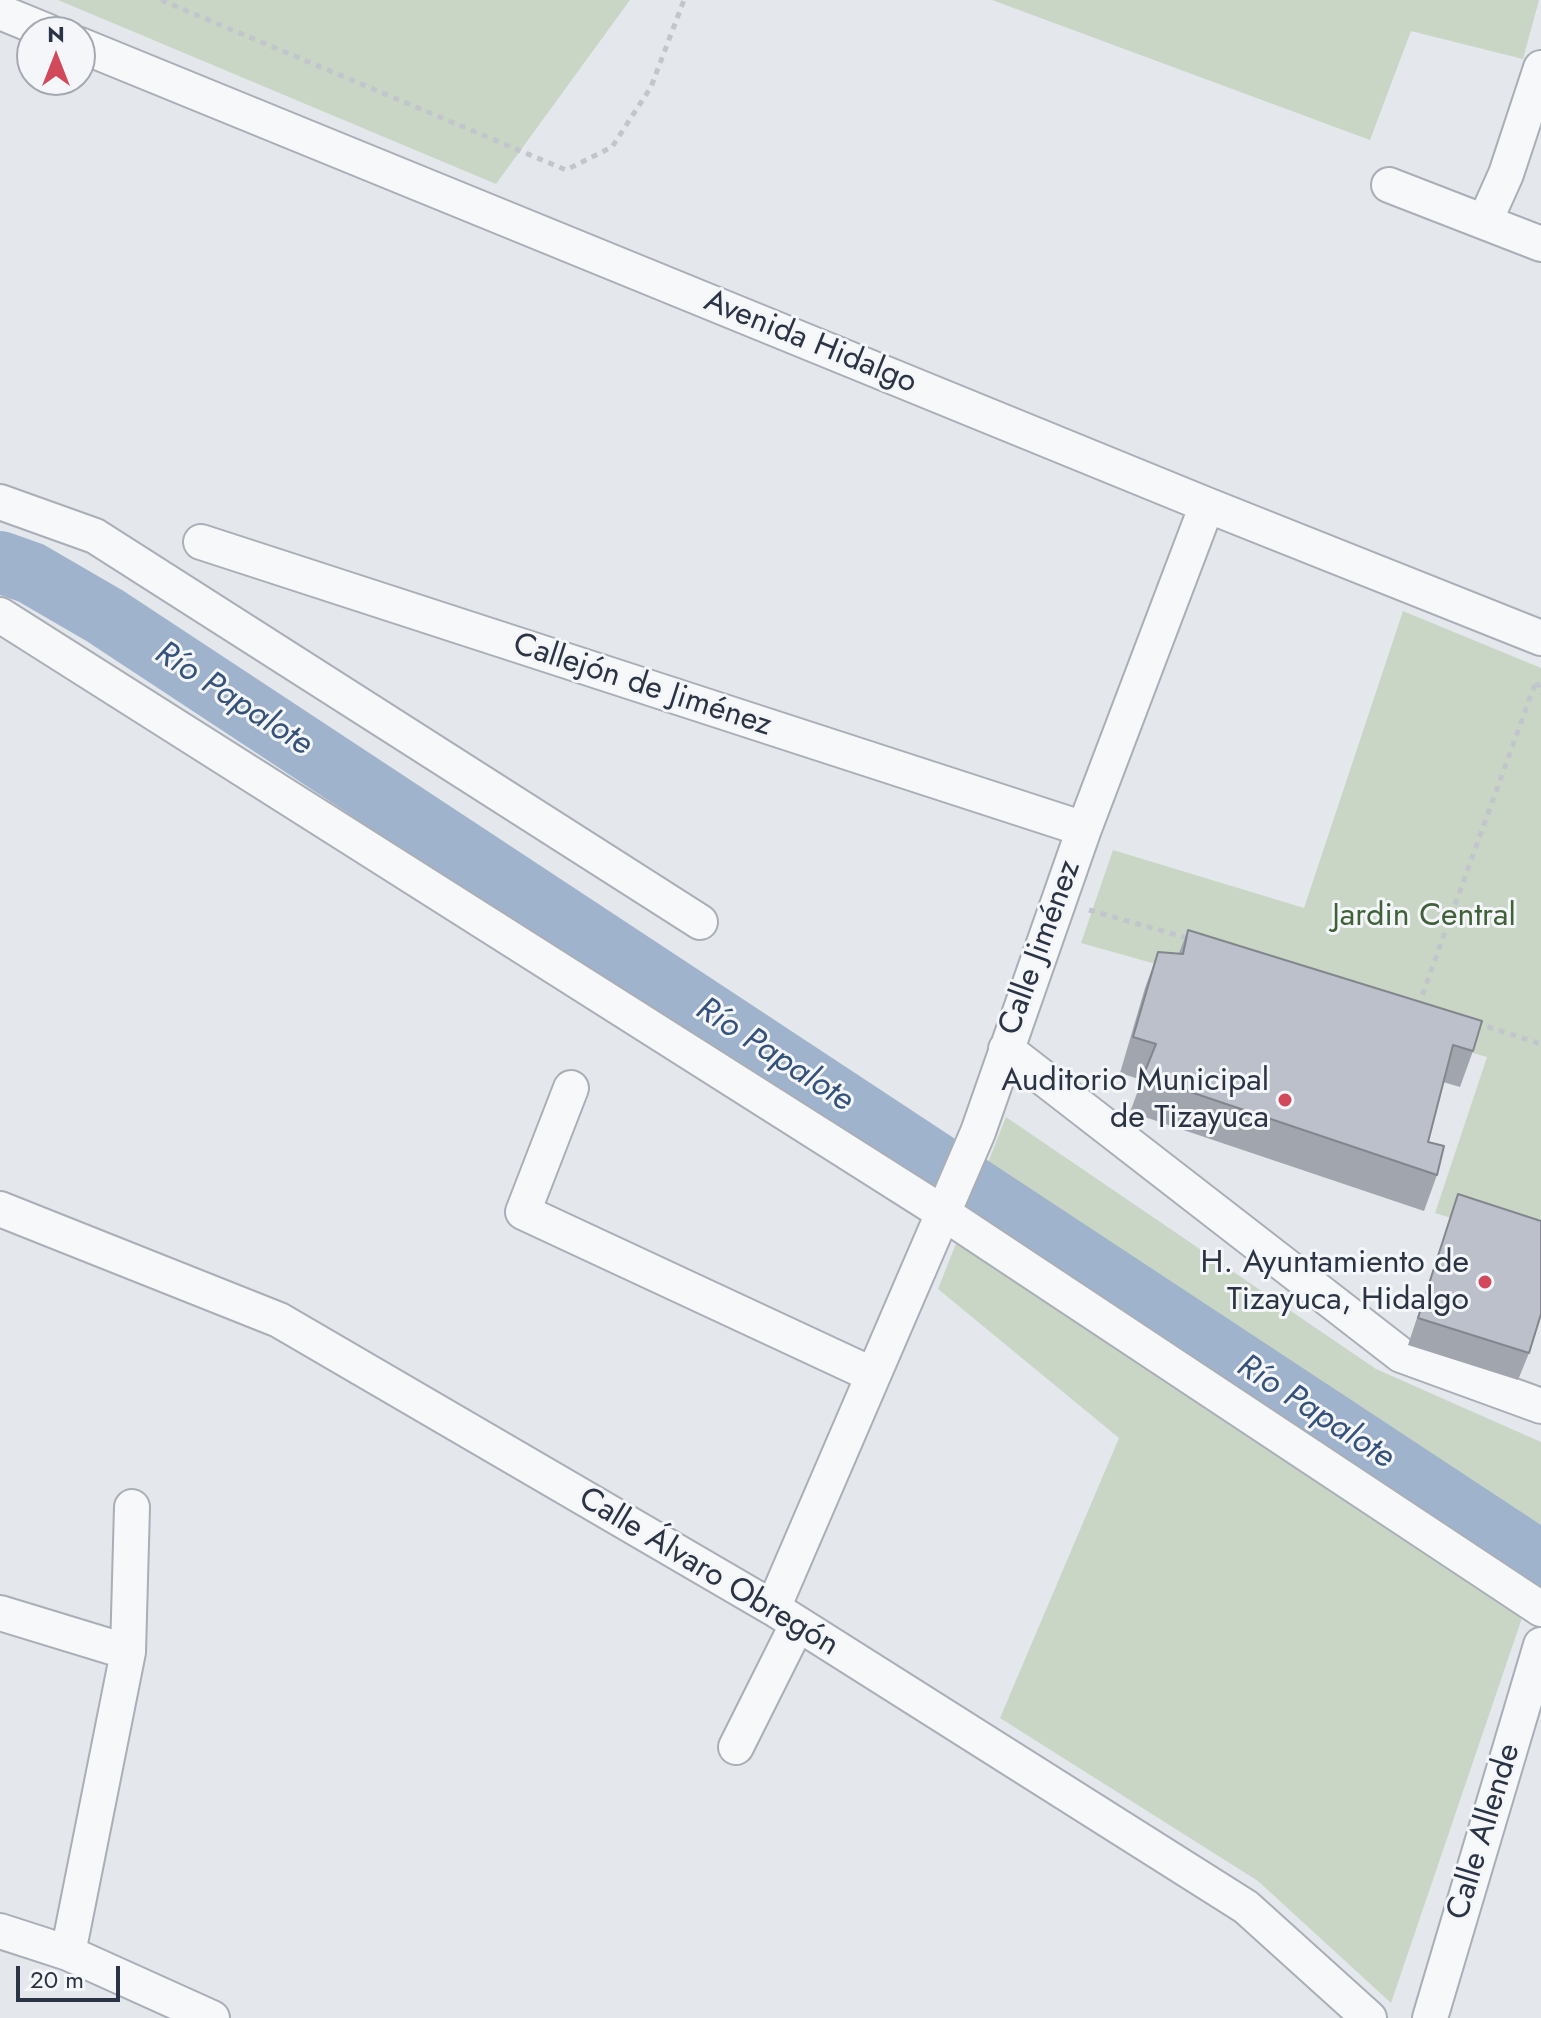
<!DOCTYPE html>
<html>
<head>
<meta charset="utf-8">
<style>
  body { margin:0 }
  #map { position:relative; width:1541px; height:2018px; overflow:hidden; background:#e4e7ec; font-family:Jost,sans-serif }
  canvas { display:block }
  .north { position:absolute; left:16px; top:16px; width:80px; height:80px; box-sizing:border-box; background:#f4f6f9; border:2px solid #a4a8b1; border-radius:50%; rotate:0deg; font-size:22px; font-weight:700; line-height:32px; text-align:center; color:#2b3445 }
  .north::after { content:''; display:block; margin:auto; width:28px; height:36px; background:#d1495b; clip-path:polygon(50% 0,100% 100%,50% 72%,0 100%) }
  .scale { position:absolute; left:16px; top:1966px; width:104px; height:36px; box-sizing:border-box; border:4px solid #2b3445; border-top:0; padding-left:10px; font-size:24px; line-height:28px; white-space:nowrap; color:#2b3445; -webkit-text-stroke:6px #f4f6f9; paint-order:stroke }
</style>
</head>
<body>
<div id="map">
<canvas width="1541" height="2018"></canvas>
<div class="north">N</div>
<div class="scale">20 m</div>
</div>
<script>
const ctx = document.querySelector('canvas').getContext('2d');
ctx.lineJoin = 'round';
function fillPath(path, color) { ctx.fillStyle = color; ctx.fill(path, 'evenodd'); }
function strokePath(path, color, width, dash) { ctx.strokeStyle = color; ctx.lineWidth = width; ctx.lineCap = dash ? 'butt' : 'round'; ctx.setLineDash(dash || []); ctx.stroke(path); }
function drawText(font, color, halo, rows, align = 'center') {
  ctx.font = font + ' Jost,sans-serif'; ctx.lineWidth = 6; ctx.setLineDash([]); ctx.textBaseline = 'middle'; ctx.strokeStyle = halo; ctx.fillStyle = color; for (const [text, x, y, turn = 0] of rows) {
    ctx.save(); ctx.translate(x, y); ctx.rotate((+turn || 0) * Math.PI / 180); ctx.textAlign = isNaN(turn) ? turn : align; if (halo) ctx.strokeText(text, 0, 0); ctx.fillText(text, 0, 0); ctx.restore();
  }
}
const green = new Path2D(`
  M58 0H630L496 184Z
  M992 0H1539L1523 59 1411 31 1370 140Z
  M1403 611 1541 668V1245L1435 1213 1487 1057 1081 943 1113 850 1304 908Z
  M1006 1117 1376 1369 1541 1442V1562L1391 2003 1258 1881 1000 1718 1119 1438 938 1289Z`);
const river = new Path2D(`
  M0 562 31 573 105 616 1541 1562`);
const path = new Path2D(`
  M161 0 566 170 612 147 651 87 684 0
  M1537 682 1541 694
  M1089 910 1191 939
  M1421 1005 1419 1004 1536 681
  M1476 1023 1541 1044`);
const minor = new Path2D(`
  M0 12 49 32
  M80 45 1207 505 1541 638
  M1389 185 1541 244
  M1485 221 1506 174 1541 68
  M0 502 95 536 700 922
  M201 542 1084 829
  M0 615 945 1214 1541 1609
  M1006 1049 1401 1355 1541 1406
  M571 1088 523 1212 873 1375
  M0 1209 279 1320 773 1608 1246 1907 1369 2018
  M773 1608 978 1132 1084 829 1207 505
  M0 1613 128 1652
  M736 1747 797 1625
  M0 1931 68 1953 212 2018
  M68 1953 128 1652 132 1507
  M1430 2018 1541 1645`);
const wall = new Path2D(`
  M1188 930 1473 1051 1460 1087 1443 1082 1428 1142 1437 1175 1424 1211 1130 1112 1142 1080 1120 1073 1145 988 1158 952 1179 953Z
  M1458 1194 1529 1353 1518 1380 1408 1345Z`);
const building = new Path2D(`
  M1188 930 1482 1021 1473 1051 1453 1045 1428 1142 1444 1146 1437 1175 1143 1076 1156 1044 1133 1037 1158 952 1183 954Z
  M1458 1194 1541 1221V1314L1529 1353 1418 1318Z`);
const markers = [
  [1285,1100,8,"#d1495b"],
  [1485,1282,8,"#d1495b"]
];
const streetNames = [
  ["Avenida Hidalgo",810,343,22],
  ["Callejón de Jiménez",642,686,18],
  ["Calle Jiménez",1041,948,-70],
  ["Calle Álvaro Obregón",708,1573,31],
  ["Calle Allende",1485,1832,-73]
];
const parkNames = [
  ["Jardin Central",1424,917]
];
const poiNames = [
  ["Auditorio Municipal",1269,1082],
  ["de Tizayuca",1269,1119],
  ["H. Ayuntamiento de",1469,1264],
  ["Tizayuca, Hidalgo",1469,1301]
];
const waterNames = [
  ["Río Papalote",233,700,33],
  ["Río Papalote",774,1056,33],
  ["Río Papalote",1315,1413,33]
];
fillPath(green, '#c9d6c5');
strokePath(river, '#9fb4cc', 62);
strokePath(minor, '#a9aeb7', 38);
strokePath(path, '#c2c5cb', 5, [6, 6]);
strokePath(minor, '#f7f8fa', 34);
fillPath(wall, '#a1a5ae');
fillPath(building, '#bbc0ca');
strokePath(building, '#83868d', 2);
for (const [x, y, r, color] of markers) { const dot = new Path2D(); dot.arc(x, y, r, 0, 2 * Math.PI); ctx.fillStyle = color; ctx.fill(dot); strokePath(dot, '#f4f6f9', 3); }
drawText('32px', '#2b3445', '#f4f6f9', streetNames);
drawText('32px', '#3f6138', '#f4f6f9', parkNames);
drawText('32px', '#2b3445', '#f4f6f9', poiNames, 'right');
drawText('italic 34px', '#34527a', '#f4f6f9', waterNames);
</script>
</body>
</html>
